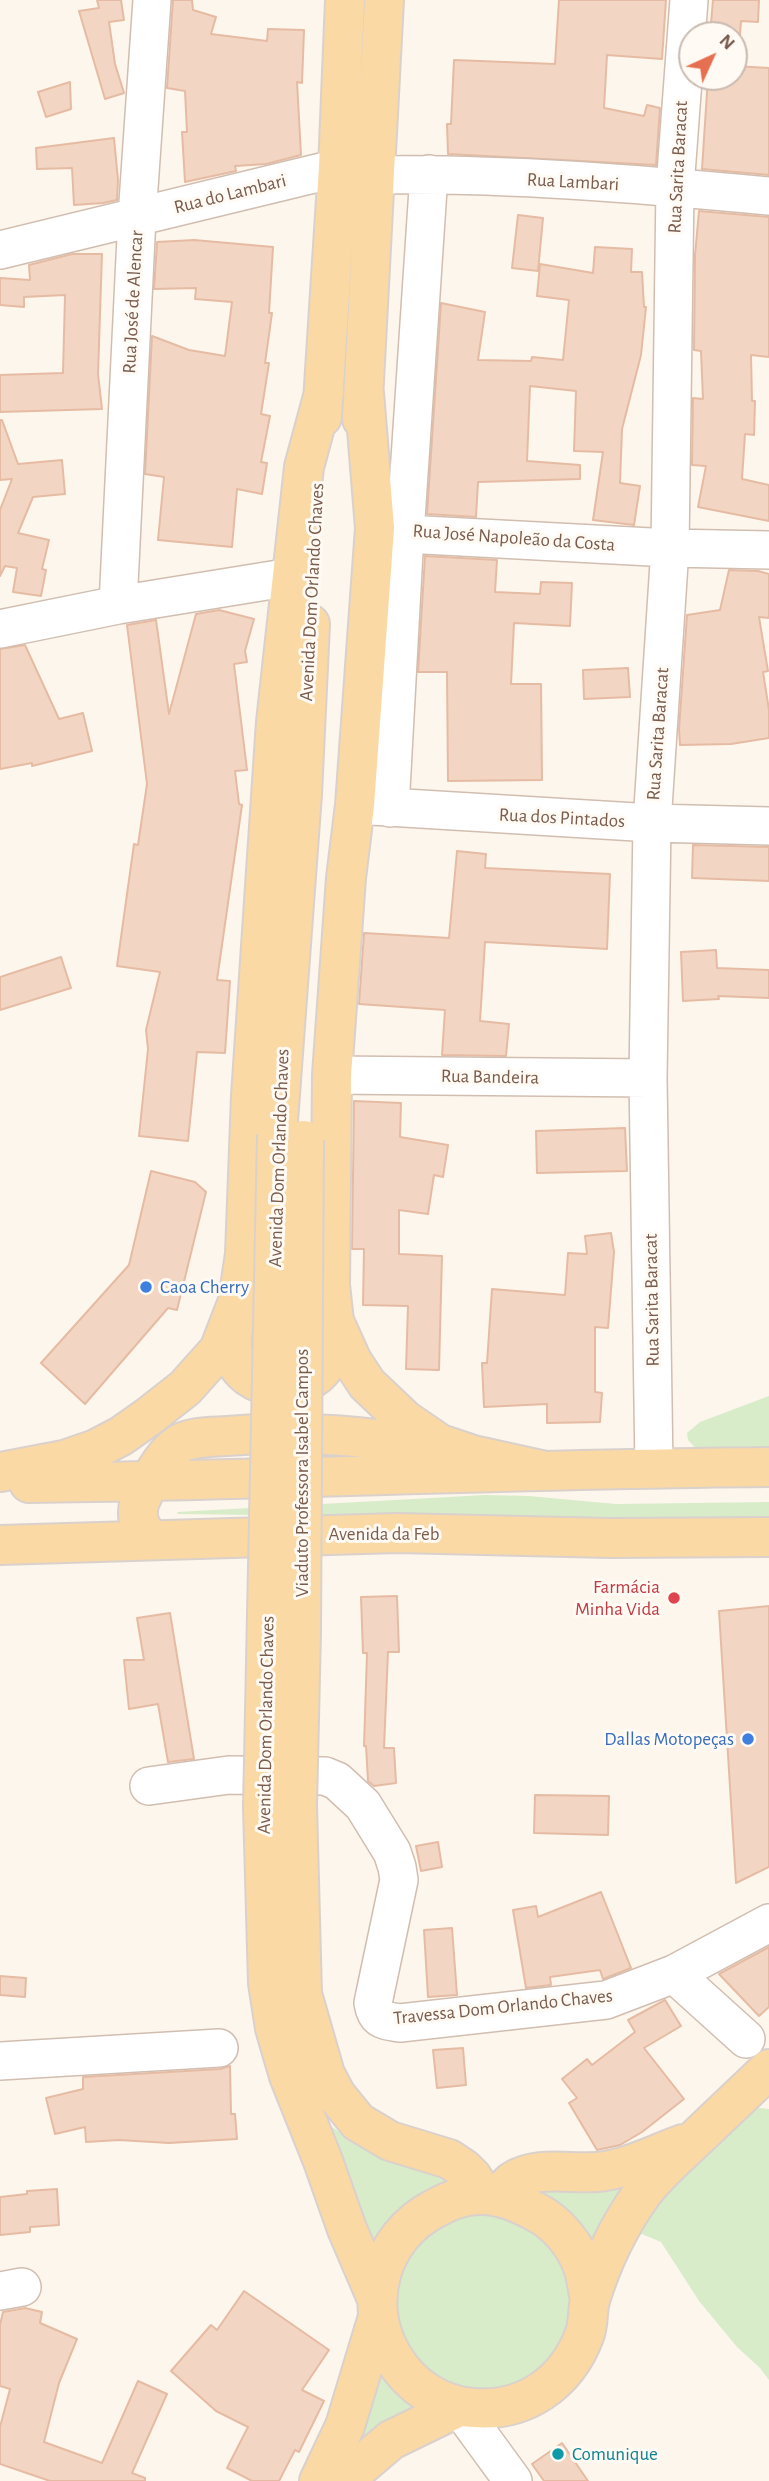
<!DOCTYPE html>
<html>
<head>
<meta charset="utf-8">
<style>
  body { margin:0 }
  #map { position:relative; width:769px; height:2481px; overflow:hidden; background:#fdf6ec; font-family:"Alegreya Sans",sans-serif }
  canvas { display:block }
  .north { position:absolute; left:678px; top:21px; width:70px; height:70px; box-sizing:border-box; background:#fffaf3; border:2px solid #cabbb1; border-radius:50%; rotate:45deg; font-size:19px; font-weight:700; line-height:28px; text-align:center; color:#7a5c4d }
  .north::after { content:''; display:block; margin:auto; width:24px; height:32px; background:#e76f51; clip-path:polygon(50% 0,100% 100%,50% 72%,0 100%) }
</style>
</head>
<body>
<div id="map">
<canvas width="769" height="2481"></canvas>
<div class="north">N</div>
</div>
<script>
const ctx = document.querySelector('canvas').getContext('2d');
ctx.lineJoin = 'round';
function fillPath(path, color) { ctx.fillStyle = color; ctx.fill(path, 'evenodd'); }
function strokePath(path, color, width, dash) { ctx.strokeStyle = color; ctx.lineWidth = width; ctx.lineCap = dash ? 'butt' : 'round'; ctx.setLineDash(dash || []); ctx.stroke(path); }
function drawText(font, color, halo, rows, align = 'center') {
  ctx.font = font + ' "Alegreya Sans",sans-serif'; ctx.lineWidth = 6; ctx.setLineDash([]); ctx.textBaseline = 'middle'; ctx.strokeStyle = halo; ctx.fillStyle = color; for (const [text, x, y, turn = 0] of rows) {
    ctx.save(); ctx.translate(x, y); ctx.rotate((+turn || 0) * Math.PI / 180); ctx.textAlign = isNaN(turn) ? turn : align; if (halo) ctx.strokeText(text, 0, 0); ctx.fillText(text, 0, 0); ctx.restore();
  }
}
const green = new Path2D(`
  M769 1396V1452H699L688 1440 687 1433 700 1422Z
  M485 1495 529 1496 616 1504 769 1502V1517L629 1520H384L327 1516 178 1514 177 1512Z
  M315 2107 331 2126 359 2146 451 2181 383 2229 371 2246Z
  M751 2107 769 2109V2380L760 2368 737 2347 699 2301 661 2242 632 2230 660 2191Z
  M630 2180 595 2245 530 2184Z
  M393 2303a89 89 0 1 1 178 0a89 89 0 1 1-178 0Z
  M370 2360 423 2414 352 2458Z`);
const building = new Path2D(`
  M97 0H121L124 20 109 22 115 64 124 93 105 99 79 11 99 8Z
  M173 0H192L193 10 216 17 211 34 267 41 268 29 304 30 302 83 297 82 301 155 266 164 235 166 236 171 185 182 182 132H187L185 91 167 88Z
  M559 0H666L662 59 607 55 604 108 644 116 647 105 660 108 656 165 448 154 447 124H451L454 60 555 64Z
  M713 0H759L758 22 741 21 740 35H710Z
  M734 66 769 68V175L702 169 708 77H734Z
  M70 82 71 109 46 117 38 92Z
  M114 138 118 180 117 200 103 203 74 205 72 168 37 169 36 148Z
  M699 211 769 217V357L751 355 752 401H755L754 435 745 434 742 479 769 485V521L698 507 706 466 692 465 693 398 703 399 701 351 694 350 695 255Z
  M518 215 543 218 538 271 512 268Z
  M194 240 273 247 269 313H272L265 363H269L261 414 270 416 261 462 267 463 262 494 237 489 232 547 158 540 164 477 145 474 152 336 189 350 225 356 232 302 195 299 196 288 154 289 157 242Z
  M595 247 632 249 631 272H642L644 307H646L641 355 622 429 620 483 640 486 634 525 593 520 603 452 574 451 576 391 530 386 527 461 580 465V479L478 482 476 517 427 514 441 303 485 312 478 360 531 361 532 357 563 360 569 300 537 296 540 264 593 273Z
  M72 254H102L98 374 102 409 0 412V375L63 373 65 295 24 297V307L0 305V278L30 280 29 265Z
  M0 420H2L18 464 62 460 65 494 33 497 18 533 49 540 42 569 46 570 41 596 13 592 17 568 5 566 0 576V510L12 479 0 480Z
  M425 556 497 560 495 592 540 594 541 582 572 583 570 626 514 623 511 684H541L542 780 448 781 447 672H418Z
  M729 570 758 571 769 574V618L759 617 768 671 763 672 769 710V738L731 744 680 745 679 729 687 615 720 610Z
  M219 610 254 619 245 651 247 662 234 664 247 770 235 771 239 804 242 805 217 980 230 981 225 1053 197 1052 188 1141 139 1136 148 1049 146 1030 160 972 117 966 134 844 138 845 147 784 127 625 156 620 169 714 196 614Z
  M25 645 59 719 83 713 92 751 32 766V763L0 769V649Z
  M628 668 630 697 584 699 583 670Z
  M693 845 769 847V881L692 878Z
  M457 851 486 854 485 868 610 874 607 949 485 942 480 1021 509 1024 506 1056 442 1055 445 1010 359 1004 364 933 449 938Z
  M716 950 717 968 769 970V998L718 996 719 999 683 1001 681 952Z
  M61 957 71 988 0 1010V977Z
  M354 1101 401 1103 400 1137 448 1145 443 1177 434 1175 428 1214 399 1210V1254L442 1256 439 1370 406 1369 408 1306 363 1305 364 1249H352Z
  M625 1128 627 1171 537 1173 536 1131Z
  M151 1171 195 1182 206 1192 177 1310 168 1308 85 1404 41 1363 129 1265Z
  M611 1233 614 1252 608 1328 595 1327V1392L602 1393 600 1422 547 1423V1404L484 1407 482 1363H487L492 1289 565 1295 568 1253 587 1254 585 1236Z
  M397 1596 399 1652H388L384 1748H394L396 1783 374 1786 368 1781 366 1746H364L367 1653H363L361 1597Z
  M769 1606V1867L736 1883 719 1611Z
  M170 1613 194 1759 168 1762 158 1704 129 1709 124 1660H144L137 1618Z
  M535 1795 609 1796 608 1835 534 1833Z
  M438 1842 442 1867 421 1871 416 1846Z
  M601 1892 631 1968 603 1979 600 1970 550 1977 551 1985 526 1988 513 1910 536 1906 538 1917Z
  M452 1928 457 1995 428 1997 424 1930Z
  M769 1947V2007L759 2016 719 1974Z
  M0 1976 26 1978 25 1997 0 1995Z
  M665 2000 681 2026 644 2048 684 2099 642 2132 620 2145 597 2150 569 2103 577 2098 562 2079 587 2059 592 2065 635 2032 628 2020Z
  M463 2048 466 2085 437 2088 433 2050Z
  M230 2066 231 2114H235L237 2139 169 2143 119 2140 86 2142 85 2127 55 2134 46 2098 83 2089V2077L220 2069Z
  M57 2189 59 2225 30 2227V2232L0 2235V2197L27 2194V2191Z
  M244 2291 329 2350 302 2390 324 2401 299 2452 295 2450 279 2481H252L227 2468 248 2427 216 2411 171 2371 211 2325 217 2330Z
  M25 2308 42 2312 40 2323 77 2339 59 2383 44 2442 102 2463 138 2381 167 2394 132 2473 145 2478V2481H50L0 2464V2427L10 2389 0 2386V2325L3 2312Z
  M562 2443 588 2481H544L532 2464Z`);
const minor = new Path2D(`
  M429 174 405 534 670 548 769 550
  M376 175C507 173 639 184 769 196
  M0 250 338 168
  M118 605 137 217 152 0
  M0 629 118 605 291 577
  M355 805 652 823 769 826
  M390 808 405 534
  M332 1075 648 1078
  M654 1468 648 1078 652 823 670 548 675 187 689 0
  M149 1786 229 1775 325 1776 337 1781 363 1805 392 1852 397 1867 399 1880 373 2003C376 2021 383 2020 400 2023L606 2000 674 1974 769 1923
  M674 1974 746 2039
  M0 2061 219 2048
  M0 2291 22 2287
  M459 2407 513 2481`);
const major = new Path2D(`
  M364 393 375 528 355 805 346 878 332 1075 330 1285 334 1321 352 1361 367 1384 405 1420 440 1444 473 1455 541 1470
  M322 417 338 168 345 0
  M362 419 384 0
  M277 1135 302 794 310 624
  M235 1316C233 1329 230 1342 233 1354 243 1393 306 1398 326 1364 333 1351 333 1335 334 1321
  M0 1472 64 1460 96 1449 121 1436 148 1417 185 1388 219 1350 238 1301 245 1254 251 1096 276 722 304 467 324 393
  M29 1483C276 1480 522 1469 769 1467
  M152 1539C139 1530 135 1515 140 1501 148 1483 163 1454 179 1444 193 1436 211 1437 227 1436 299 1430 365 1435 436 1448
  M0 1545 397 1533 610 1538 769 1537
  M297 1805 302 1994 325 2074 336 2095 358 2122 390 2141 449 2159 464 2169 472 2177 483 2195
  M263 1807 268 1983 275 2028 289 2076 323 2161 347 2229 377 2299
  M498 2197C503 2191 508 2185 513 2181 538 2164 577 2176 605 2171 632 2167 658 2153 683 2144
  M590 2301C588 2291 587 2280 584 2270 576 2245 557 2222 534 2211 517 2202 499 2194 479 2195 463 2195 448 2201 434 2209 380 2237 361 2305 393 2357 410 2386 440 2406 474 2408 525 2412 566 2383 584 2336 589 2325 587 2311 590 2300 601 2264 619 2226 641 2195 654 2177 672 2161 688 2146 715 2120 742 2095 769 2069
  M319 2481 345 2426 377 2320
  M343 2481 391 2440 459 2407`);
const majorBridge = new Path2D(`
  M297 1805 301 1632 304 1140
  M263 1807 277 1135`);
const markers = [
  [146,1287,7,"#3f7fe0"],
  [674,1598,7,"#e0444e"],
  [748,1739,7,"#3f7fe0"],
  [558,2454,7,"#0f9aa8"]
];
const streetNames = [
  ["Rua Sarita Baracat",678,167,-87],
  ["Rua Lambari",573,182,3],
  ["Rua do Lambari",230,194,-14],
  ["Rua José de Alencar",133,302,-87],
  ["Rua José Napoleão da Costa",514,538,4],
  ["Avenida Dom Orlando Chaves",312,592,-87],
  ["Rua Sarita Baracat",658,734,-86],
  ["Rua dos Pintados",562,818,3],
  ["Rua Bandeira",490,1077,1],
  ["Avenida Dom Orlando Chaves",279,1158,-88],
  ["Rua Sarita Baracat",652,1300,-91],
  ["Viaduto Professora Isabel Campos",302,1473,-90],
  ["Avenida da Feb",384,1534],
  ["Avenida Dom Orlando Chaves",266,1725,-89],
  ["Travessa Dom Orlando Chaves",503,2007,-6]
];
const shopNames = [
  ["Caoa Cherry",160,1287],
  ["Dallas Motopeças",734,1739,"right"]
];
const healthNames = [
  ["Farmácia",660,1587],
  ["Minha Vida",660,1609]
];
const cultureNames = [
  ["Comunique",572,2454]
];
fillPath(green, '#d8ecc9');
fillPath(building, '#f3d5c3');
strokePath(building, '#e6bba3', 2);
strokePath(minor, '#d1beb0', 40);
strokePath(major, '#dad1cd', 42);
strokePath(minor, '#fff', 37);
strokePath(major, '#fbd9a5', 38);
strokePath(majorBridge, '#dad1cd', 42, []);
strokePath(majorBridge, '#fbd9a5', 38);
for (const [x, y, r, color] of markers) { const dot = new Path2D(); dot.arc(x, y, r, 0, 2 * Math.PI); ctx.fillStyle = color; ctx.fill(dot); strokePath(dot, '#fffaf3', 2.5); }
drawText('19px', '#7a5c4d', '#fffaf3', streetNames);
drawText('19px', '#366cbe', '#fffaf3', shopNames, 'left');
drawText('19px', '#be3a42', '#fffaf3', healthNames, 'right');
drawText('19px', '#0d838f', '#fffaf3', cultureNames, 'left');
</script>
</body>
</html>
